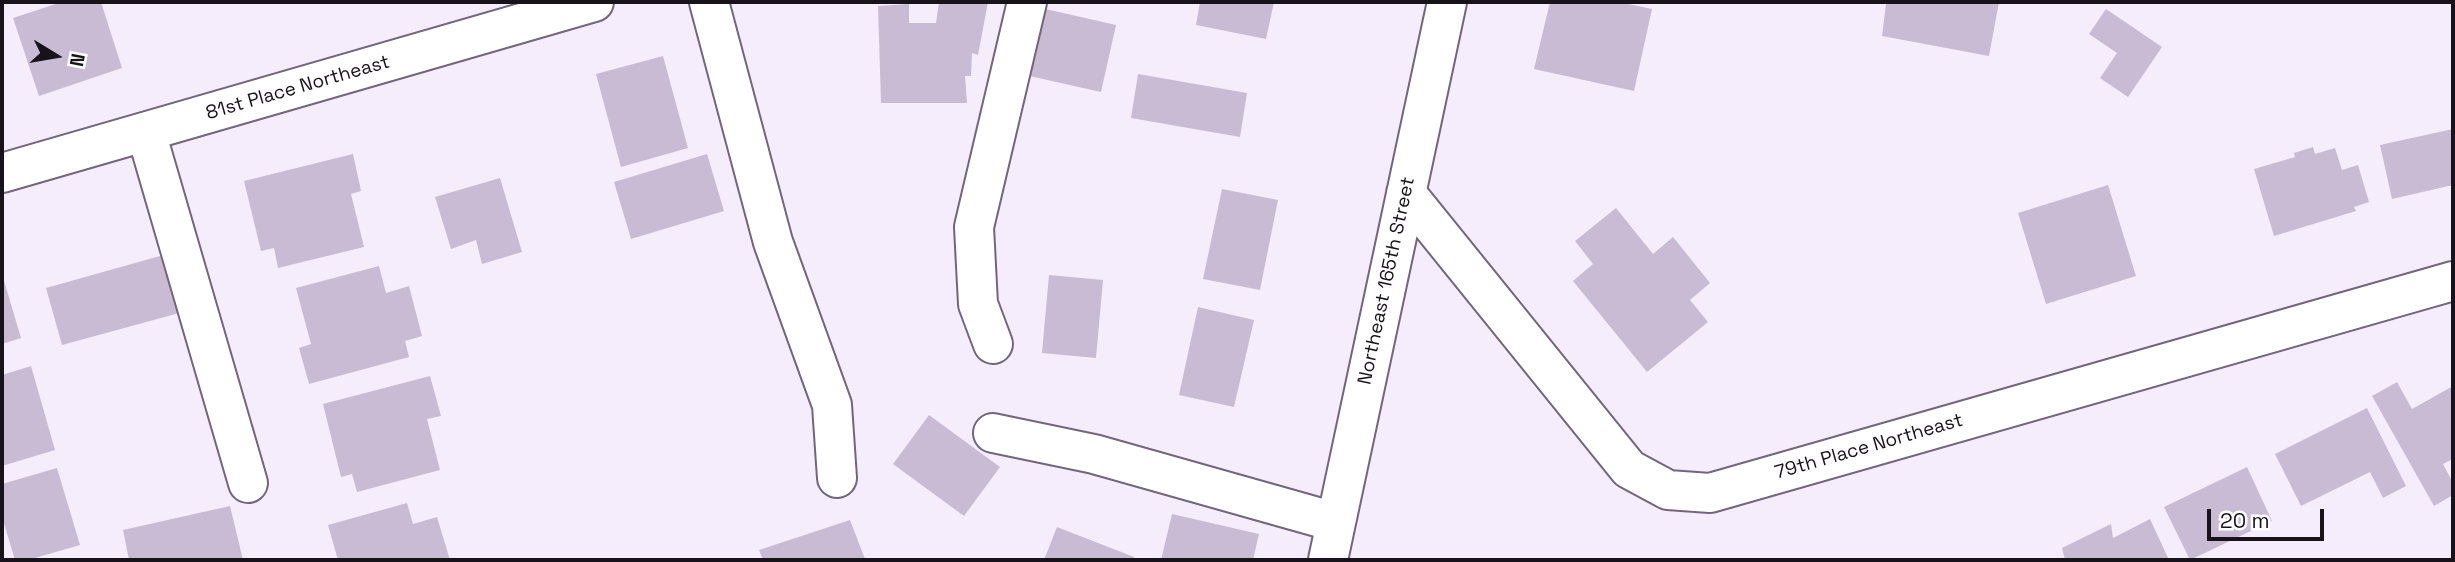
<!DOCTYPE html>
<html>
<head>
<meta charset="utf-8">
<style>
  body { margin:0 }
  #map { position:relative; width:2455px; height:562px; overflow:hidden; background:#f5edfc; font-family:"Space Grotesk",sans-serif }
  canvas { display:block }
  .frame { position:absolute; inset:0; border:4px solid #18131b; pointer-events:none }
  .north { position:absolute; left:21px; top:21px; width:70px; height:70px; -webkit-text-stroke:5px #fefefe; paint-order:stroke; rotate:101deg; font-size:19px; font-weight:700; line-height:28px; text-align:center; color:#18131b }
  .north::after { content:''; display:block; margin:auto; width:24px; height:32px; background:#18131b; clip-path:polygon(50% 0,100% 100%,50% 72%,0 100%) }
  .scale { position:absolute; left:2207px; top:509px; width:117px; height:32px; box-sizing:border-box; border:4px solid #18131b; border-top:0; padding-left:9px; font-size:21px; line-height:24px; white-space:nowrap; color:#18131b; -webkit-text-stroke:5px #fefefe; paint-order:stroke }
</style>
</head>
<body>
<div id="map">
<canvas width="2455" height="562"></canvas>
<div class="frame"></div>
<div class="north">N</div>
<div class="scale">20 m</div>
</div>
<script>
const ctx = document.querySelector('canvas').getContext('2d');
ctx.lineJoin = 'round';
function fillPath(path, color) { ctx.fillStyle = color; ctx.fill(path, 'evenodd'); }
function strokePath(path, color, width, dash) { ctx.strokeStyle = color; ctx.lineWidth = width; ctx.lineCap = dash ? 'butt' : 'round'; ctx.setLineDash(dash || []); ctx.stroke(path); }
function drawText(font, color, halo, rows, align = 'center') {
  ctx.font = font + ' "Space Grotesk",sans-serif'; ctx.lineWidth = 5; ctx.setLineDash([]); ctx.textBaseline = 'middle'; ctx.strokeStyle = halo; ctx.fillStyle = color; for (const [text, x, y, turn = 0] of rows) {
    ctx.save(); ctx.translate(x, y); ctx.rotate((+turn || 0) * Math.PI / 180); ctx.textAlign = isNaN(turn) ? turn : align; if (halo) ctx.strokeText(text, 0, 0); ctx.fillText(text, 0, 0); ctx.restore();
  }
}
const building = new Path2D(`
  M62 2H101L122 68 39 96 13 18Z
  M939 2H988L978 55 972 53 971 76H965L967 103H881L878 6 909 4V23H936Z
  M1200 2H1274L1266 39 1196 25Z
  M1550 2H1619L1652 9 1634 91 1534 69Z
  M1881 2H1999L1989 56 1882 36 1886 4Z
  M1041 8 1116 25 1101 92 1025 75Z
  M2106 9 2162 47 2128 97 2100 78 2117 53 2089 34Z
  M663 56 688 148 621 167 596 74Z
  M1138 74 1247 93 1240 137 1131 118Z
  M2453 129V185L2392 199 2380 145Z
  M2313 147 2315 154 2335 148 2342 170 2358 165 2369 202 2354 207 2356 211 2274 236 2254 169 2295 157 2294 153Z
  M353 154 361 191 351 194 364 247 278 268 274 248 261 251 244 181Z
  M707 154 724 211 631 239 614 182Z
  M500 178 522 252 482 264 476 240 451 249 435 197Z
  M2108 185 2136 276 2046 304 2018 213Z
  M1222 189 1278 200 1260 290 1203 279Z
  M1616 208 1653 254 1673 237 1710 283 1690 300 1708 322 1647 372 1573 281 1593 264 1575 241Z
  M167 254 183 312 62 345 46 288Z
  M379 266 386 293 409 286 422 336 405 341 409 357 309 384 299 348 311 344 296 288Z
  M2 274 21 338 2 344Z
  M1049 275 1103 280 1096 358 1042 353Z
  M1198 307 1254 320 1234 407 1179 395Z
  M31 366 55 450 2 466V375Z
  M430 376 441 416 427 419 440 470 357 492 352 474 341 477 323 404Z
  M2397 382 2412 409 2453 386V459L2443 464 2453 483V495L2434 506 2372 396Z
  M2367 408 2406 486 2383 498 2370 472 2301 506 2275 454Z
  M929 415 1000 467 964 516 893 464Z
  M2247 467 2272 521 2190 560 2164 507Z
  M57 468 80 545 28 560H15L2 517V484Z
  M407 503 413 524 437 517 450 560H338L328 525Z
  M230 506 243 560H129L123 530Z
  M1172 514 1259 534 1253 560H1161Z
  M2150 519 2169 560H2065L2062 548 2111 524 2113 538Z
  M850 520 865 559 763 560 759 550Z
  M1057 527 1134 557 1133 560H1044Z`);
const minor = new Path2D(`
  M709 2 773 242 832 405 837 478
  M146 132 248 483
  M2 173 594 2
  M1406 193 1629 469 1668 490 1710 493 2453 281
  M993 344 978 304 974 227 1027 2
  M993 433 1094 454 1335 522
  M1328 560 1447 2`);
const streetNames = [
  ["81st Place Northeast",298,88,-16],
  ["Northeast 165th Street",1387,281,-78],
  ["79th Place Northeast",1869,447,-16]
];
fillPath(building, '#c9bbd3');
strokePath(minor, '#73667c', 42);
strokePath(minor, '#fff', 38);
drawText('19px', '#18131b', '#fefefe', streetNames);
</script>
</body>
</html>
